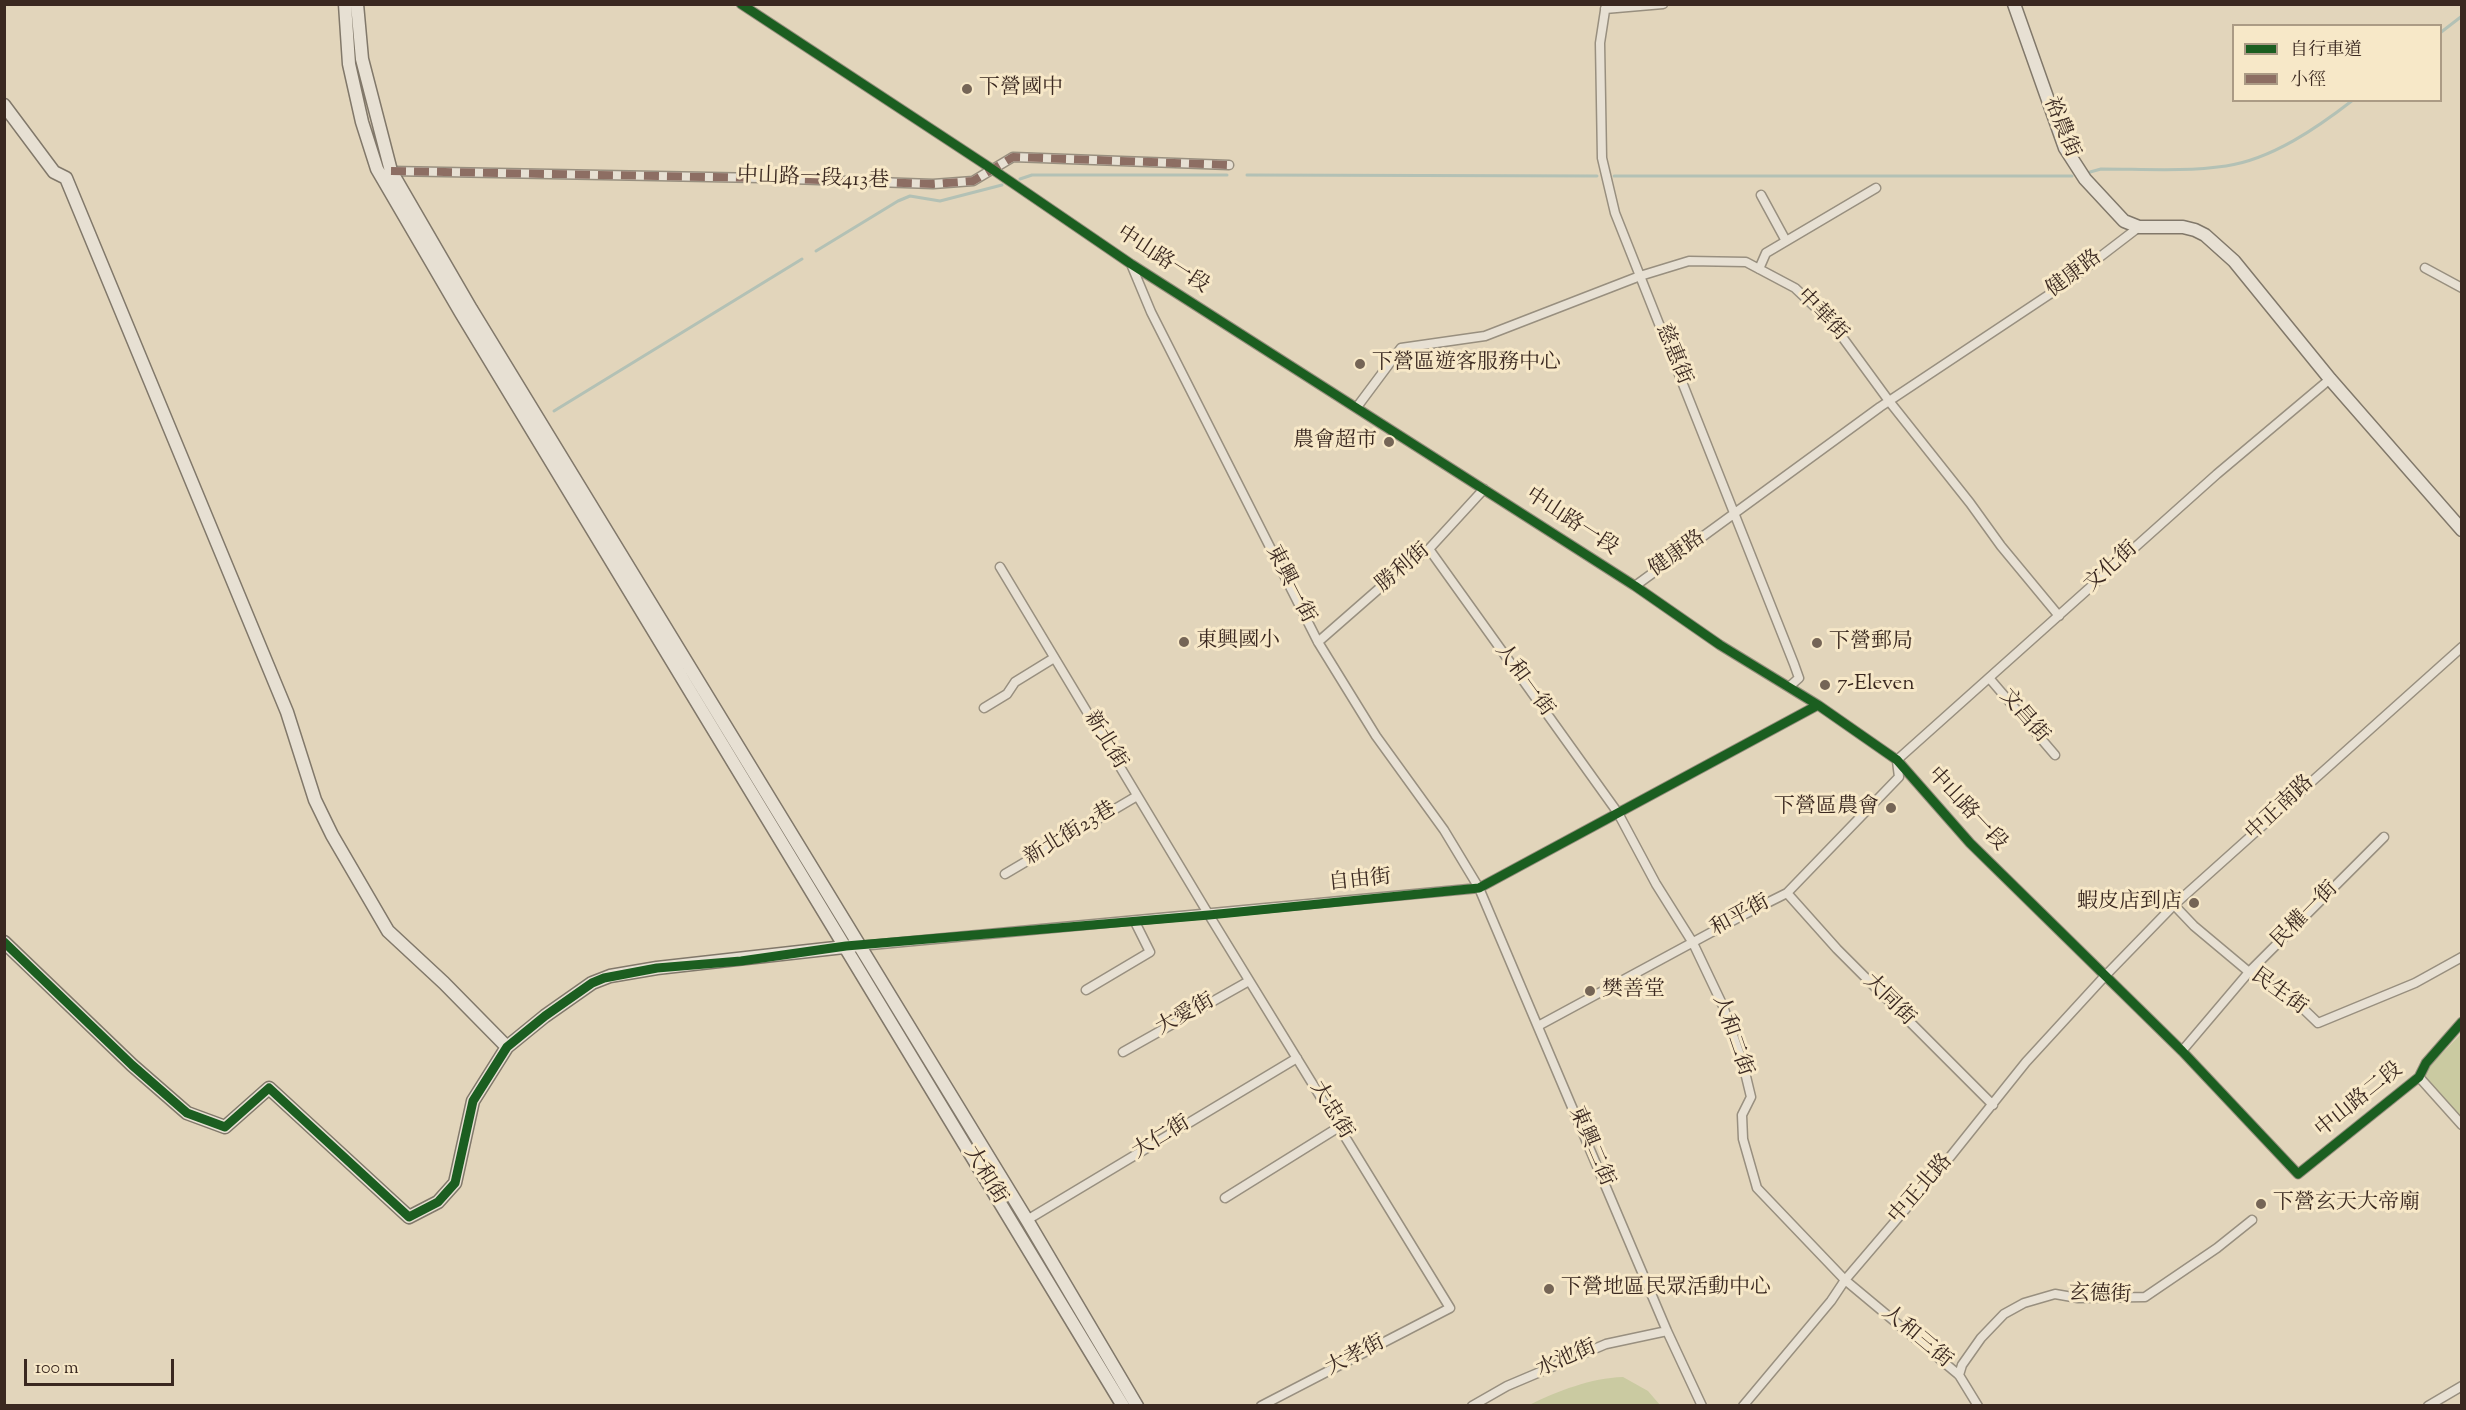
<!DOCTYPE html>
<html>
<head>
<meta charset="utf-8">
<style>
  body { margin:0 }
  #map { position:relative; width:2466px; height:1410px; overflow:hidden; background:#e2d5bb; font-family:"Sorts Mill Goudy","Noto Serif TC",serif }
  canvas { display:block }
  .frame { position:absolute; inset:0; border:6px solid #3a2820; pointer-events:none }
  .legend { position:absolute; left:2232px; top:24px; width:210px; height:78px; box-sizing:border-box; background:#f7e8c8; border:2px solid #ab9b85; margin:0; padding:8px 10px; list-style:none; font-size:18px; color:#3a2820 }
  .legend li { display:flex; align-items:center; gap:12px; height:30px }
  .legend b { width:30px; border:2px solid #ab9b85 }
  .scale { position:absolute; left:24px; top:1359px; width:150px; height:27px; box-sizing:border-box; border:3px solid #3a2820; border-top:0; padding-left:8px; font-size:18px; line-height:21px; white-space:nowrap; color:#3a2820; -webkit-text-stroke:4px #f7e8c8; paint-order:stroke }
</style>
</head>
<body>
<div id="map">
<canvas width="2466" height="1410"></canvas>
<div class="frame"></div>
<ul class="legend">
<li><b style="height:8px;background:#1b5e20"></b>自行車道</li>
<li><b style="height:8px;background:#8d6e63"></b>小徑</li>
</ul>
<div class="scale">100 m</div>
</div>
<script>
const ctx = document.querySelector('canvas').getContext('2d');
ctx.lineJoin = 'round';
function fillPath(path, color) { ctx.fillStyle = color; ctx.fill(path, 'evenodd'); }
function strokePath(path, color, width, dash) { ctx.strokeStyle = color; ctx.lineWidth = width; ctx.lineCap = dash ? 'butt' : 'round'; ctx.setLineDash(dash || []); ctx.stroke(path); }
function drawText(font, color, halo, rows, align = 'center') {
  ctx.font = font + ' "Sorts Mill Goudy","Noto Serif TC",serif'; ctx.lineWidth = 6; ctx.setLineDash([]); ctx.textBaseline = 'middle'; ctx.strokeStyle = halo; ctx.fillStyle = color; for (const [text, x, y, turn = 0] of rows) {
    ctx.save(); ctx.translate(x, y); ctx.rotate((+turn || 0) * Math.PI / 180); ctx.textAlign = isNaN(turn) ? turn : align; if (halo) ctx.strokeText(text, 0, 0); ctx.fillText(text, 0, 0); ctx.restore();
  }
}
const green = new Path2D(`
  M2461 1034V1125L2419 1077Z
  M1623 1377 1648 1391 1660 1405H1529C1558 1391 1591 1378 1623 1377Z`);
const stream = new Path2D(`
  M2440 33 2462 16
  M2090 172 2101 169C2142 169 2185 172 2226 166 2272 159 2317 128 2353 100
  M1247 175 1597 176
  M1614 176H2072
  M1020 179 1032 175H1227
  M816 251 898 201 910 196 940 201 1002 185
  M554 411 802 259`);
const street = new Path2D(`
  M741 4 992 169 1131 264 1635 586 1720 645 1818 705 1897 760 1970 843 2182 1051 2298 1174 2419 1077 2426 1063 2462 1022
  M1606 4 1600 43 1602 158 1615 213 1794 664 1799 678 1790 686
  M1605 9 1663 4
  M391 171 762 178 933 184 973 181 1013 157 1229 165
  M1761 195 1786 241
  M1131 264 1151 312 1318 642 1376 736 1444 830 1479 888 1667 1331 1702 1406
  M2425 268 2462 288
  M1759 269 1766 253 1876 188
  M1357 407 1401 348 1485 336 1640 276 1689 261 1746 262 1795 288 1832 323 1889 401 1970 503 2001 546 2059 616
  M1429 549 1618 813 1656 884 1693 943 1723 1006 1743 1064 1751 1097 1742 1115 1743 1139 1757 1188 1845 1280 1959 1375 1978 1406
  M1000 567 1209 915 1450 1308 1261 1406
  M1635 586 1880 407 2062 286 2139 227
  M1318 642 1390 579 1429 549 1484 489
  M1990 679 2055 755
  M984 708 1007 694 1015 682 1054 658
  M1897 760 2217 474 2330 379
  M1005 874 1137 796
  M1787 893 1837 949 1993 1105
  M2174 905 2194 926 2249 972 2291 997 2318 1023 2415 983 2462 957
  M860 946 1479 888 1818 705
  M1086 990 1150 952 1135 922
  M1538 1026 1747 913 1787 893 1899 777 1897 761
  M2182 1051 2249 972 2384 837
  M1123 1052 1249 981
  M2419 1077 2462 1125
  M1225 1198 1339 1127
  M1027 1220 1297 1058
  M1959 1375 1962 1365 1981 1338 2004 1314 2024 1303 2055 1294 2078 1298 2145 1297 2217 1248 2252 1220
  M1472 1406 1507 1386 1606 1344 1667 1331
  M1743 1406 1831 1301 1845 1280 1950 1157 2026 1062 2104 977 2174 905 2462 647
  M2428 1406 2462 1386`);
const secondary = new Path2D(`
  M345 4 349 64 362 122 377 169 461 313 1123 1406
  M357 4 362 59 391 171 471 309 1027 1220 1137 1406
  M2014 4 2065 148 2085 179 2124 221 2139 227H2183L2195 230 2205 235 2234 261 2330 379 2462 530
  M4 105 54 172 66 178 287 712 315 800 332 835 388 931 444 983 507 1047
  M4 942 132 1065 187 1113 225 1127 269 1088 409 1217 438 1202 455 1183 473 1101 507 1047 545 1016 592 983 610 976 657 968 853 946`);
const quiet = new Path2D(`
  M391 171 762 178 933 184 973 181 1013 157 1229 165`);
const cycleway = new Path2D(`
  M741 4 992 169 1131 264 1635 586 1720 645 1818 705 1897 760 1970 843 2182 1051 2298 1174 2419 1077 2426 1063 2462 1022
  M4 942 132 1065 187 1113 225 1127 269 1088 409 1217 438 1202 455 1183 473 1101 507 1047 545 1016 592 983 604 978 657 968 741 961 846 946 1209 915 1479 888 1818 705`);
const markers = [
  [967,89,6,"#756556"],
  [1360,364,6,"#756556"],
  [1389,442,6,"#756556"],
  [1184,642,6,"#756556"],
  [1817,643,6,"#756556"],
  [1825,685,6,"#756556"],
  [1891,808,6,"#756556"],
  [2194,903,6,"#756556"],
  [1590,991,6,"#756556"],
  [2261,1204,6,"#756556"],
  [1549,1289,6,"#756556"]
];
const poiNames = [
  ["下營國中",979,89],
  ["下營區遊客服務中心",1372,364],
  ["農會超市",1377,442,"right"],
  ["東興國小",1196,642],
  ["下營郵局",1829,643],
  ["7-Eleven",1837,685],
  ["下營區農會",1879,808,"right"],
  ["蝦皮店到店",2182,903,"right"],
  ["樊善堂",1602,991],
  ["下營玄天大帝廟",2273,1204],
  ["下營地區民眾活動中心",1561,1289]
];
const streetNames = [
  ["裕農街",2060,128,68],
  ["中山路一段413巷",813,180,2],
  ["中山路一段",1162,261,33],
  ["健康路",2075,275,-37],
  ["中華街",1821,316,46],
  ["慈惠街",1672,355,68],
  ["中山路一段",1571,523,33],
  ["健康路",1678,555,-35],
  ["文化街",2112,568,-42],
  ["勝利街",1404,569,-40],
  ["東興一街",1289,585,63],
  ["人和一街",1523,681,54],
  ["文昌街",2023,717,49],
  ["新北街",1104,741,59],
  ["中正南路",2281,809,-43],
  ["中山路一段",1966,810,47],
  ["新北街23巷",1071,835,-31],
  ["自由街",1360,882,-6],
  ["民權一街",2306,916,-45],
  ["和平街",1741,917,-28],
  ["民生街",2278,993,36],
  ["大同街",1888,1001,45],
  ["大愛街",1186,1016,-29],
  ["人和二街",1731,1036,71],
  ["中山路二段",2360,1101,-39],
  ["大忠街",1330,1111,59],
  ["大仁街",1162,1139,-31],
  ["東興二街",1590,1147,67],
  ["大和街",984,1176,59],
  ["中正北路",1922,1190,-49],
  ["玄德街",2100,1296,2],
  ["人和三街",1916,1338,40],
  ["大孝街",1356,1357,-27],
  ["水池街",1567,1360,-23]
];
fillPath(green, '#cacaa1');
strokePath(stream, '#b3c1b5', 3);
strokePath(street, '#988f7f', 11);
strokePath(secondary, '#81786a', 15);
strokePath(street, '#e7e0d3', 8);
strokePath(secondary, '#e7e0d3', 12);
strokePath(quiet, '#8d6e63', 8, [15, 8]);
strokePath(cycleway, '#1b5e20', 9);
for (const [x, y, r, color] of markers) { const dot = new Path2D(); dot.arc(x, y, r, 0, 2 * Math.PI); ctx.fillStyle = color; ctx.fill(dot); strokePath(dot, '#f7e8c8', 2); }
drawText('21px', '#3a2820', '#f7e8c8', poiNames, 'left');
drawText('21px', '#3a2820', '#f7e8c8', streetNames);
</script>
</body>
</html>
